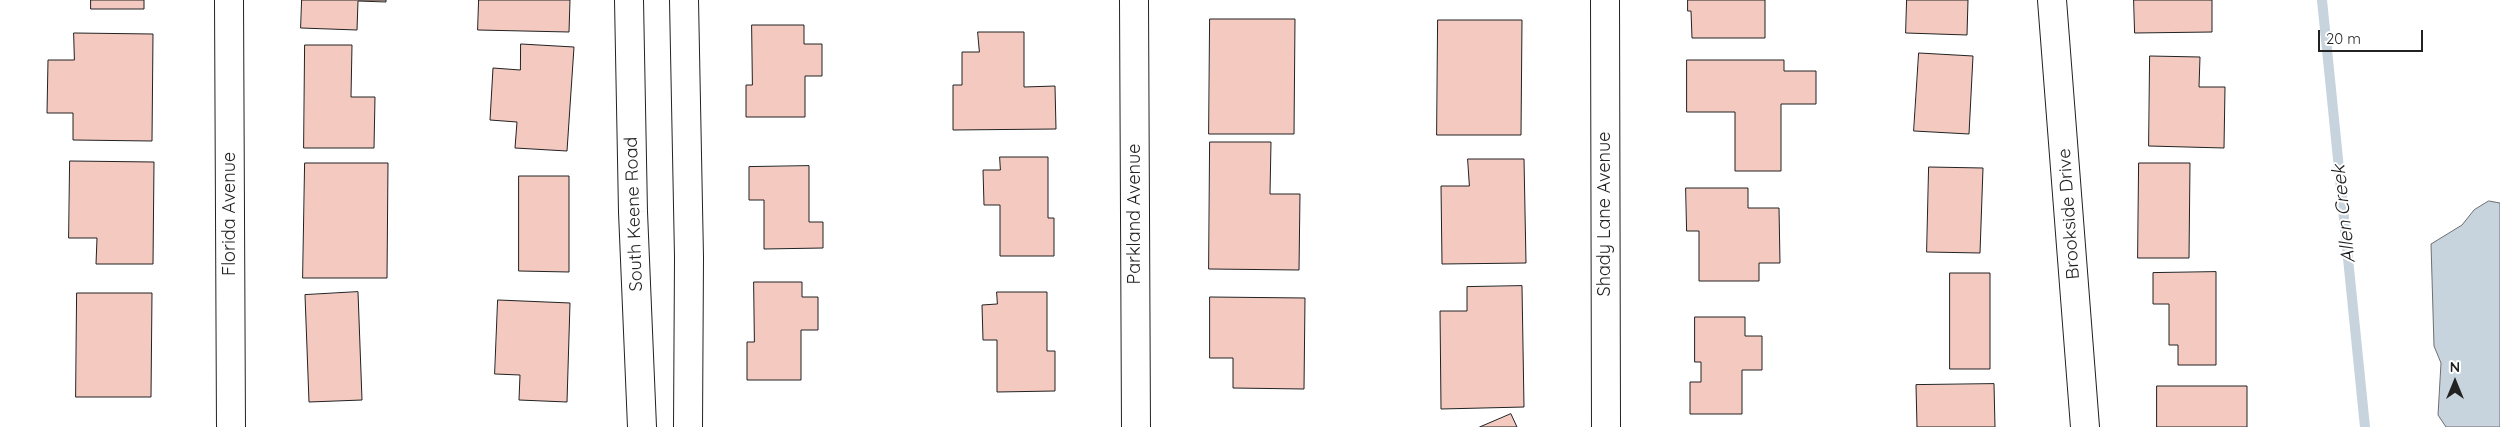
<!DOCTYPE html>
<html>
<head>
<meta charset="utf-8">
<style>
  body { margin:0 }
  #map { position:relative; width:2500px; height:427px; overflow:hidden; background:#fff; font-family:Quicksand,sans-serif }
  canvas { display:block }
  .north { position:absolute; left:2430px; top:357px; width:50px; height:50px; -webkit-text-stroke:4px #fff; paint-order:stroke; rotate:0deg; font-size:14px; font-weight:700; line-height:20px; text-align:center; color:#222 }
  .north::after { content:''; display:block; margin:auto; width:18px; height:22px; background:#222; clip-path:polygon(50% 0,100% 100%,50% 72%,0 100%) }
  .scale { position:absolute; left:2318px; top:30px; width:105px; height:22px; box-sizing:border-box; border:2px solid #222; border-top:0; padding-left:6px; font-size:15px; line-height:18px; white-space:nowrap; color:#222; -webkit-text-stroke:4px #fff; paint-order:stroke }
</style>
</head>
<body>
<div id="map">
<canvas width="2500" height="427"></canvas>
<div class="north">N</div>
<div class="scale">20 m</div>
</div>
<script>
const ctx = document.querySelector('canvas').getContext('2d');
ctx.lineJoin = 'round';
function fillPath(path, color) { ctx.fillStyle = color; ctx.fill(path, 'evenodd'); }
function strokePath(path, color, width, dash) { ctx.strokeStyle = color; ctx.lineWidth = width; ctx.lineCap = dash ? 'butt' : 'round'; ctx.setLineDash(dash || []); ctx.stroke(path); }
function drawText(font, color, halo, rows, align = 'center') {
  ctx.font = font + ' Quicksand,sans-serif'; ctx.lineWidth = 4; ctx.setLineDash([]); ctx.textBaseline = 'middle'; ctx.strokeStyle = halo; ctx.fillStyle = color; for (const [text, x, y, turn = 0] of rows) {
    ctx.save(); ctx.translate(x, y); ctx.rotate((+turn || 0) * Math.PI / 180); ctx.textAlign = isNaN(turn) ? turn : align; if (halo) ctx.strokeText(text, 0, 0); ctx.fillText(text, 0, 0); ctx.restore();
  }
}
const water = new Path2D(`
  M2489 201 2500 203V427H2446L2438 415 2441 363 2434 346 2431 244 2462 225 2474 210Z`);
const stream = new Path2D(`
  M2322 0 2365 427`);
const building = new Path2D(`
  M91 0H144V9H91Z
  M302 0H386V2L358 1 357 30 301 28Z
  M479 0H570L569 32 478 30Z
  M1688 0H1765V38H1692L1691 11H1688Z
  M1907 0H1968L1967 35 1906 33Z
  M2134 0H2212V32L2135 33Z
  M1210 19H1295L1294 134H1209Z
  M1438 20H1522L1521 135H1437Z
  M752 25H804V44H822V76H805V117H746V85H752Z
  M978 32H1024V87L1055 86 1056 129 953 130V85H962V52H979Z
  M74 33 153 34 152 141 73 140V113H47L48 60H74Z
  M521 44 574 47 567 151 515 148 517 122 490 120 493 68 520 70Z
  M305 45H352L351 97H375L374 148H304Z
  M1919 53 1973 56 1969 134 1914 131Z
  M2150 56 2200 57 2199 87H2225L2224 148 2149 146Z
  M1687 60H1784V71H1816V104H1781V171H1735V112H1687Z
  M1210 142H1271L1270 194H1300L1299 270 1209 269Z
  M1000 157H1048V218H1054V256H1000V205H984L983 170H1000Z
  M1468 159H1524L1526 263 1442 264 1441 186H1469Z
  M70 161 154 162 153 264H96L97 238H69Z
  M305 163H388L387 278H303Z
  M2139 163H2190L2189 258H2138Z
  M809 166V222H823V248L764 249V200H749V167Z
  M1929 167 1983 168 1980 253 1927 252Z
  M519 176H569V272L519 271Z
  M1686 188H1748V208H1779L1780 263H1759V281H1699V231H1687Z
  M2216 272V365H2178V345H2169V304H2153V273Z
  M1950 273H1990V369H1950Z
  M754 282H802V297H818V330H801V380H747V342H754Z
  M1522 286 1524 407 1441 409 1440 311H1467V287Z
  M358 292 362 400 309 402 305 295Z
  M997 292H1047V351H1055V391L997 392V340H983L982 305 997 304Z
  M77 293H152L151 397H76Z
  M1210 297 1305 298 1304 389 1233 388V358H1210Z
  M498 300 570 303 567 402 519 400 520 375 495 374Z
  M1695 317H1745V336H1762V370H1742V414H1690V382H1701V362H1695Z
  M1994 384 1995 427H1917L1916 385Z
  M2157 386H2247V427H2157Z
  M1511 414 1517 427H1480Z`);
const street = new Path2D(`
  M229 0 231 427
  M1134 0 1136 427
  M1605 0 1606 427
  M2052 0 2085 427`);
const secondary = new Path2D(`
  M629 0 633 212 642 427
  M684 0 689 257 688 427`);
const streetNames = [
  ["Florida Avenue",230,214,-90],
  ["South Keene Road",634,214,-92],
  ["Parkland Avenue",1135,214,-90],
  ["Shady Lane Avenue",1605,214,-90],
  ["Brookside Drive",2069,214,-94]
];
const waterNames = [
  ["Allen Creek",2344,214,-96]
];
fillPath(water, '#c7d3dd');
strokePath(water, '#6f6f6f', 1);
strokePath(stream, '#c7d3dd', 10);
fillPath(building, '#f3c9c0');
strokePath(building, '#222', 1);
strokePath(street, '#222', 30);
strokePath(secondary, '#222', 30);
strokePath(street, '#fff', 28);
strokePath(secondary, '#fff', 28);
drawText('18px', '#222', '#fff', streetNames);
drawText('italic 19px', '#222', '#fff', waterNames);
</script>
</body>
</html>
